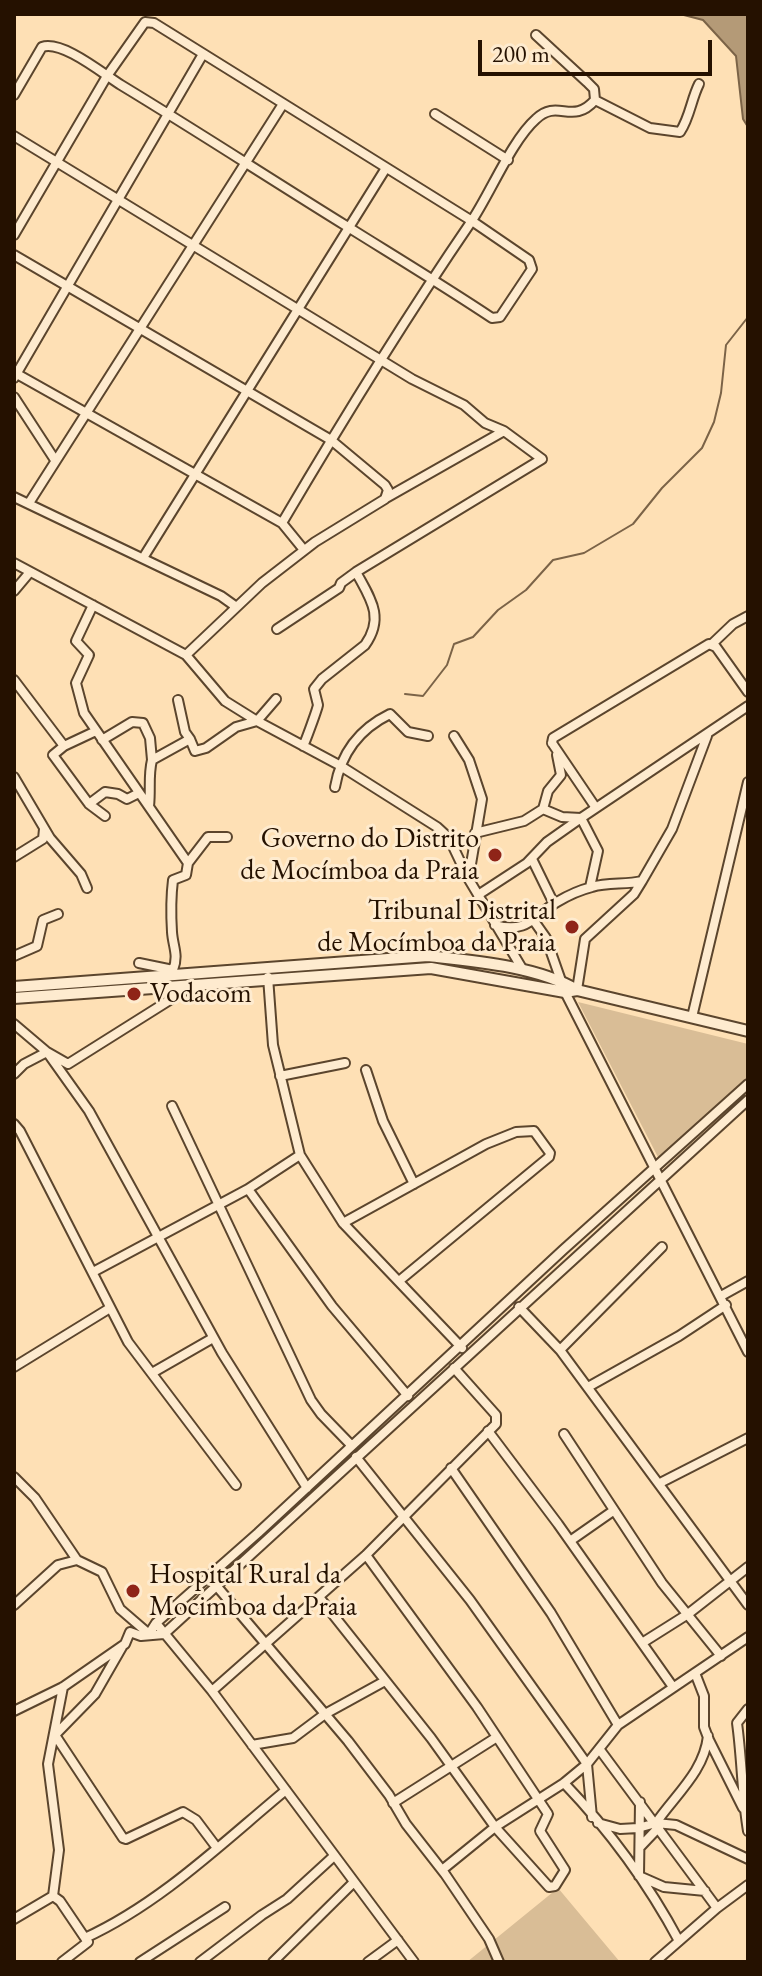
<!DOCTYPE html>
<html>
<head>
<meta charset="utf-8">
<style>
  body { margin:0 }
  #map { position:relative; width:762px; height:1976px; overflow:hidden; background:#fee0b5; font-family:"EB Garamond",serif }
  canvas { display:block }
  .frame { position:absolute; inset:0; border:16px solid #251100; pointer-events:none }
  .scale { position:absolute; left:478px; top:40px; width:234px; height:36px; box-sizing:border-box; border:4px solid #251100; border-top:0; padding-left:10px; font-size:24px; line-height:28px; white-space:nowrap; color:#251100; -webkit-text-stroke:6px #feebcf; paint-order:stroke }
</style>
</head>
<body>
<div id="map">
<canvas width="762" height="1976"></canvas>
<div class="frame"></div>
<div class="scale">200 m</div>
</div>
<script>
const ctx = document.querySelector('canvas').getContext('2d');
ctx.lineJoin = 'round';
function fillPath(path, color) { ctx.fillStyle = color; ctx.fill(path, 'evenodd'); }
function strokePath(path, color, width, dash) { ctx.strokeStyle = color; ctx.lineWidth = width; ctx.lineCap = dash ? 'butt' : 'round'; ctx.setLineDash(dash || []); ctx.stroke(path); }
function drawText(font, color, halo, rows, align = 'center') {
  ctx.font = font + ' "EB Garamond",serif'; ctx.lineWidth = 6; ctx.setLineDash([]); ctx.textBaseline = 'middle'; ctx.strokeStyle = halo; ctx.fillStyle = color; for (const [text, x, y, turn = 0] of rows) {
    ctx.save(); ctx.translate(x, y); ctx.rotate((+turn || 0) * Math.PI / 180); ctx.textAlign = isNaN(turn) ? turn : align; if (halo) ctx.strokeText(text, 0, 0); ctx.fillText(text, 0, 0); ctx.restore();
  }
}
const green = new Path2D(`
  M578 1002 748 1044V1077L659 1159Z
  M558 1888 620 1962H467Z`);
const water = new Path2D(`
  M680 14H748V127L743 119 736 56 703 20Z`);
const stream = new Path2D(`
  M405 694 423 696 447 665 454 644 473 637 498 610 526 590 553 560 584 553 633 524 662 488 702 448 714 422 721 393 726 345 748 317`);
const minor = new Path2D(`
  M14 95 42 47C62 40 102 73 121 85 197 131 272 180 348 227 396 257 444 286 492 318L500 317 532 269 529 260 472 221 154 23 145 22 107 76 14 235
  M595 100 650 128 680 132C690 117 691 100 699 84
  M435 114 508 160
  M14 136 412 379 464 405 485 423 504 431
  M14 255 331 440 385 485 388 490 385 499 315 542 262 583 186 655 14 563
  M17 374 282 523 304 550
  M14 378 203 54
  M14 397 55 460
  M14 497 221 596 235 606
  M29 503 283 104
  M282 523C342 421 404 320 471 222 490 194 512 140 536 119 558 98 572 126 595 100L594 89 587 82 536 35
  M143 558 386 168
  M14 591 30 572
  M93 605 76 641 89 655 76 683 84 713 188 863
  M277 629 339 588 341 583 356 572 542 459 504 431 386 498
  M712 644 733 624 748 616
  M186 655 225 701 257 721 339 765 437 827 449 838 468 878 523 970
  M14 680 64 746 53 755 89 804 105 816
  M178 700 185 732 190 739
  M454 736 469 760 482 799 469 876
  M102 740 132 722 143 723 150 738 152 760
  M552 743 553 738 709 644 716 647 748 692
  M552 743 596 808
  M64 746 96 731
  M303 746C305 743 317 710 318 705L314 689 322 679 365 645C385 617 370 598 356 572
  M14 777 50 838 81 874 87 888
  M335 787C341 753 359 729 390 714L408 732 428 736
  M89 804 105 792 118 794 127 799 139 793
  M149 806C151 790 148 776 152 760L190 739 195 751 206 748 236 727 257 721 276 699
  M543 809 548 791 561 775 557 755
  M475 833 524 821 543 809 562 817 581 818 598 851 590 887
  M14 857 43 839 44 829
  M532 859 554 904
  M478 895 527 863 547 842 581 818 748 706
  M534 921 546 938 565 992 748 1352
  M495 925C528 934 533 916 557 902 567 896 580 890 592 887 608 882 626 885 642 881L672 829 707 736
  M14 956 37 946 43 920 58 914
  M139 963 173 970C179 955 173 947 172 932 171 916 171 896 173 880L186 875 188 863 208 837H227
  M268 977 273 1045 300 1155 343 1223 462 1348
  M577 990 585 939 634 894 642 881
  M692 1017 748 782
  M14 1024 47 1052 89 1111 222 1353 307 1488
  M366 1070 383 1121 414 1184
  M14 1074 24 1064 47 1052 68 1064 192 986
  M280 1076 345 1063
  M172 1106 311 1400 321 1414 352 1446
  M14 1124 20 1131 128 1342 236 1485
  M248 1189 332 1306 408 1396
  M343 1223 486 1144 516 1132 534 1131 550 1153 549 1157 399 1281
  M93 1272 248 1189 300 1155
  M721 1296 748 1281
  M519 1307 560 1350 748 1605
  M560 1350 662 1247
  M14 1367 110 1308
  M152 1373 213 1338
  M588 1387 679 1336 726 1305
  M488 1431 558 1524 673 1687
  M564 1434 662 1583 721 1656
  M356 1457 470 1600 587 1764 592 1817
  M451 1468 551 1613 618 1725
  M14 1477 35 1498 77 1560 102 1572 120 1609 149 1634
  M660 1483 748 1438
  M570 1541 613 1511
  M214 1583 348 1741 389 1795 406 1824 445 1874 489 1939 499 1962
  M319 1597 431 1738 495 1827 549 1887 555 1886 565 1870 540 1831 548 1814 477 1707 366 1555
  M14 1605 58 1565 77 1560
  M156 1623 212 1691 414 1962
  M149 1634 156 1623 258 1533 563 1250 748 1084
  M642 1643 688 1614 748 1567
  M122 1647 95 1694 55 1735 123 1838 126 1839 183 1812 196 1820 217 1848
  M695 1673 704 1696V1727L709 1740 743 1808
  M212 1691 366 1555 496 1424V1415L454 1368
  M748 1709 737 1723C742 1759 742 1796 748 1831
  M14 1711 63 1687 125 1644 130 1632 141 1636 164 1634 748 1100
  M252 1745 293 1738 325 1714 385 1681
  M600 1750 717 1908
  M564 1783C608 1829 649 1885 679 1941
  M640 1802 639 1876 664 1887 705 1891
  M393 1803 497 1737
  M598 1823 620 1829 638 1828 656 1823 676 1825 748 1859
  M656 1823C675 1795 704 1772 708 1736
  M640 1847 659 1827
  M442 1870 495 1827 564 1783 587 1764 618 1725 748 1637
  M53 1896 59 1850 48 1764 63 1687
  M14 1919 53 1896 60 1901 85 1938
  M62 1962 88 1942 85 1938C161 1903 222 1843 286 1790
  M140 1962 225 1907
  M200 1962 262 1915 287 1899 334 1856
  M273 1962 354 1882
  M368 1962 398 1940
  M655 1962 717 1908 748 1885`);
const tertiary = new Path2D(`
  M14 987 428 956C474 961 537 966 577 990L748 1031
  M14 998 431 968 565 992 577 990`);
const markers = [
  [495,855,8,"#8f2418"],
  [572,927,8,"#8f2418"],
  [134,994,8,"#8f2418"],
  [133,1591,8,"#8f2418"]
];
const poiNames = [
  ["Governo do Distrito",479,839],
  ["de Mocímboa da Praia",479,871],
  ["Tribunal Distrital",556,911],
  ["de Mocímboa da Praia",556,943],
  ["Vodacom",150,994,"left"],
  ["Hospital Rural da",149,1575,"left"],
  ["Mocimboa da Praia",149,1607,"left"]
];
fillPath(green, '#d9bd96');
fillPath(water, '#b49a77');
strokePath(water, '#7b6347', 2);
strokePath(stream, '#7b6347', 2);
strokePath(minor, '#5b452d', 12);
strokePath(tertiary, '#5b452d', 14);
strokePath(minor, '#feebcf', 8);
strokePath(tertiary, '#feebcf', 10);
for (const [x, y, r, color] of markers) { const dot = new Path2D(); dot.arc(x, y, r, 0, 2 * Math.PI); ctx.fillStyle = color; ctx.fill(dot); strokePath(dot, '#feebcf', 3); }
drawText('28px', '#251100', '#feebcf', poiNames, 'right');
</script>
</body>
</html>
